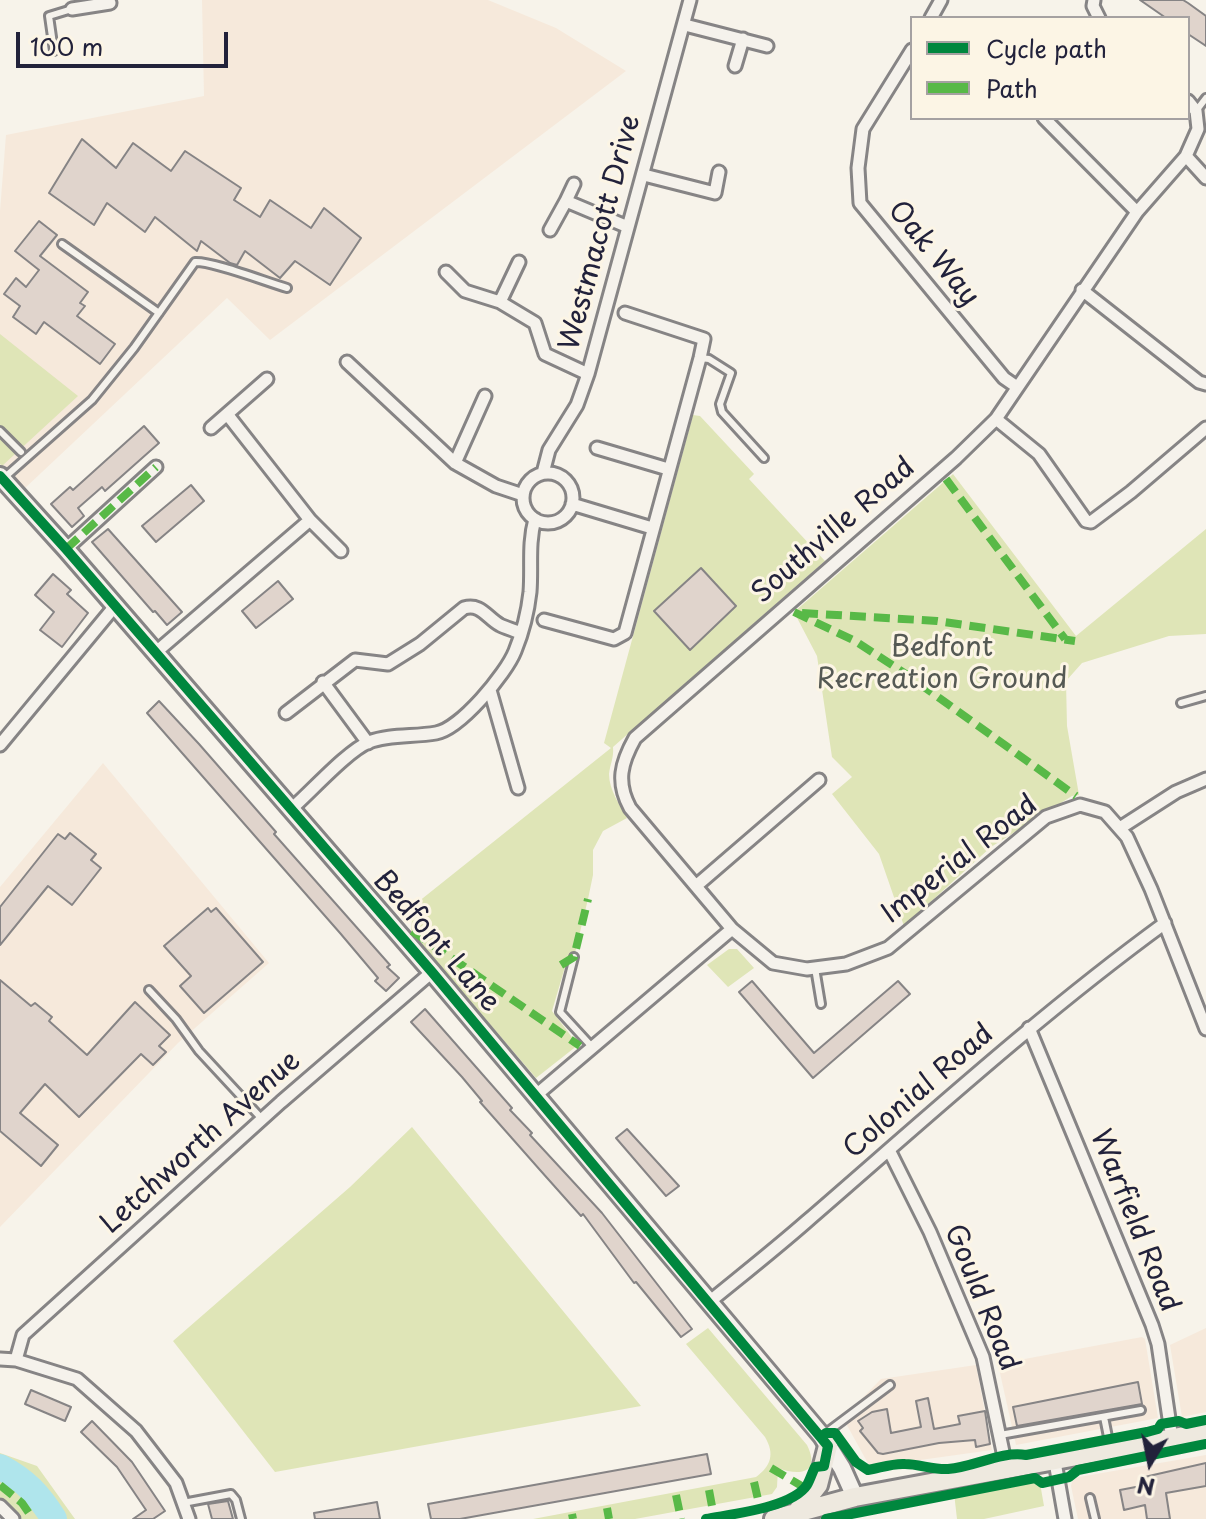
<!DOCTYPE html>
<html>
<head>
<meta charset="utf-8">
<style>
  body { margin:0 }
  #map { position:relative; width:1206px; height:1519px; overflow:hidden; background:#f7f3ea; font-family:"Playpen Sans",sans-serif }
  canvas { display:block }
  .legend { position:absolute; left:910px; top:16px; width:280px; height:104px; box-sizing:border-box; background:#fcf5e5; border:2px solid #a5a1a1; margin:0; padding:10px 14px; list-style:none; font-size:24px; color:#22223b }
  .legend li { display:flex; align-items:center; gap:16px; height:40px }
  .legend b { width:40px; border:2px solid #a5a1a1 }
  .north { position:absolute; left:1110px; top:1423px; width:80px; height:80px; -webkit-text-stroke:6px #fcf5e5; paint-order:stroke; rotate:190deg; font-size:22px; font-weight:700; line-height:32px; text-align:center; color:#22223b }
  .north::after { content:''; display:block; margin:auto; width:28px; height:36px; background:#22223b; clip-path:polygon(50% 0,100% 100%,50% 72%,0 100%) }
  .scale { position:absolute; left:16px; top:32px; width:212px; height:36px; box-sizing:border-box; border:4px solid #22223b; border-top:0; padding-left:10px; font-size:24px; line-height:28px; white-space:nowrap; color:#22223b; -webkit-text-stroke:6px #fcf5e5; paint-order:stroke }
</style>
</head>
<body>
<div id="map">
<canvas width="1206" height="1519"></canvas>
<ul class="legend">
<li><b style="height:10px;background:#00873e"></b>Cycle path</li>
<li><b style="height:10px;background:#58b947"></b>Path</li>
</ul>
<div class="north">N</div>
<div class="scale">100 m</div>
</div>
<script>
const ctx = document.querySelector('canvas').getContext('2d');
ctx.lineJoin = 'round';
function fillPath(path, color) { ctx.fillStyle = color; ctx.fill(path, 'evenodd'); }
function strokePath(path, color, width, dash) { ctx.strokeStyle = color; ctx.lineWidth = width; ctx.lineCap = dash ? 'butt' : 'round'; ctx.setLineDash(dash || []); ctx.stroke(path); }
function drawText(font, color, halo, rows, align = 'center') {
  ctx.font = font + ' "Playpen Sans",sans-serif'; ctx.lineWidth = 6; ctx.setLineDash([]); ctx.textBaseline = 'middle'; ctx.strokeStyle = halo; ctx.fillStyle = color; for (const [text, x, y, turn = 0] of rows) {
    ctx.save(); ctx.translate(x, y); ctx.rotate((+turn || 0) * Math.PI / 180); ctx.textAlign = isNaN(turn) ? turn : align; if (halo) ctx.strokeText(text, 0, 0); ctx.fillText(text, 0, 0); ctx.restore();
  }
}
const built = new Path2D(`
  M202 0H488L556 28 626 71 270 340 227 298 24 489 0 464V211L6 135 204 96Z
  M103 763 269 963 178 1043 0 1227V887Z
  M1206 1328V1412L1182 1417 1170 1345Z
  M1142 1337 1145 1339 1158 1418 1016 1445 998 1364Z
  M976 1365 992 1450 870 1467 843 1418 881 1379Z
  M1206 1455V1519H1078L1071 1486 1073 1478Z`);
const green = new Path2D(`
  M0 334 78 396 2 466 0 464Z
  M693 415 700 416 754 474 749 479 825 561 613 747C614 758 610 764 609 774 609 790 620 805 627 818L603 831 593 850V875L588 899 574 957 565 967 552 1011 578 1045 536 1078 411 932 413 906 611 748 604 743Z
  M953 474 1076 636 1206 529V634L1169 636 1082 663 1066 681 1067 726 1079 795 1072 796 991 847 904 926 879 854 832 794 852 777 832 757 817 656 794 612Z
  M729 949H737L754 968 728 987 707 965Z
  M412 1127 641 1406 275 1472 173 1341 350 1187Z
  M708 1328 807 1445C821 1474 799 1476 778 1468L777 1487 772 1494 635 1519H533L756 1477C771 1466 775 1454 765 1437L686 1344Z
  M0 1453 37 1466 75 1519H64L31 1474 0 1460Z
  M0 1478C20 1486 33 1501 45 1519H22L0 1497Z
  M1034 1479 1040 1483 1044 1506 984 1519H957L954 1493Z`);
const river = new Path2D(`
  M0 1467C25 1480 39 1495 54 1519`);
const building = new Path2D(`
  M1140 0H1183L1188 3 1206 16V46L1188 34V18H1166Z
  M82 139 116 168 133 143 171 171 185 151 241 188 234 200 260 217 270 200 311 228 324 208 361 238 330 285 295 261 280 278 245 251 237 265 230 263 201 241 197 251 155 217 145 232 107 203 94 225 49 193Z
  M39 221 57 235 40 256 88 292 80 303 85 306 77 316 115 344 100 364 44 322 36 334 13 317 20 306 4 294 16 278 26 287 39 270 15 251Z
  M144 426 159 443 105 491 102 487 78 508 84 516 72 527 51 504 70 487 73 490Z
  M191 485 204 501 156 542 142 526Z
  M108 529 182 612 167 625 155 611 153 612 92 542Z
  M701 568 736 606 690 650 654 611Z
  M53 574 71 590 67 594 88 613 62 647 40 630 54 612 35 595Z
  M278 581 293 599 256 628 242 611Z
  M159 701 199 744 276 832 274 834 390 965 387 967 399 978 386 991 375 981 378 978 340 933 147 713Z
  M70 833 96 854 91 860 101 868 72 905 48 886 0 945V907L58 834 65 839Z
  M208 908 211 912 216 908 263 962 204 1013 180 986 191 976 164 946Z
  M0 980 31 1006 35 1003 52 1017 49 1021 87 1055 135 1002 170 1035 159 1046 166 1052 153 1065 141 1054 79 1117 45 1084 20 1113 58 1145 41 1166 0 1131Z
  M752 981 814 1053 898 981 910 994 813 1078 739 992Z
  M425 1009 512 1108 510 1110 532 1133 530 1135 602 1213 692 1329 681 1337 636 1282 634 1283 583 1214 581 1216 540 1170 480 1102 482 1101 462 1077 411 1022Z
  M627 1129 679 1186 666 1196 616 1138Z
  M1138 1382 1142 1404 1017 1426 1013 1407Z
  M31 1390 71 1407 65 1421 25 1404Z
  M928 1398 934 1429 960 1424 958 1416 985 1411 990 1444 976 1447 975 1440 939 1443 883 1454 878 1453 860 1431 863 1428 858 1421 872 1412 887 1409 891 1433 921 1427 916 1401Z
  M92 1421 132 1462 165 1511 153 1519H133L146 1510 117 1467 81 1432Z
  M707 1454 711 1474 460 1519H431L428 1504Z
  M1206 1463V1486L1166 1493 1170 1519H1147L1145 1505 1124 1510 1120 1490 1141 1486 1140 1478Z
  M228 1501 233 1519H212L208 1504Z
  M377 1502 380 1519H315L314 1513Z`);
const lane = new Path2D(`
  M54 51 49 16 72 9
  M1196 111 1206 98
  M62 244 159 313
  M700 358 709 359 731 373 720 404 722 412 764 458
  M0 431 21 452
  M5 477 92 400 134 348 195 262C213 261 266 282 287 288
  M1181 703 1206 696
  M574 957 560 1012 593 1048
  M815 968 821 1004
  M149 990 176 1019 199 1051 262 1119
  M1104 1417 1110 1447
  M1000 1435 1141 1410
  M822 1436 890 1385
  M1090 1498 1095 1519
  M183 1503 231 1494 236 1500 241 1519`);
const street = new Path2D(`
  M1094 0 1093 6 1099 18
  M72 9 110 3
  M931 18 941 0
  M685 25 767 46
  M912 50 863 129 858 168 860 203 1004 378 1017 387
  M735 66 743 39
  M1188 101 1196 111 1198 129 1186 156 1137 212 996 419 956 458 635 738C621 763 616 782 630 808L732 929 773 963 807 969 846 964 888 948 1046 817 1080 805 1105 812 1127 837 1151 889 1206 1029
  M1044 118 1137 212
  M1186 156 1206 178
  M644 175 715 193 719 172
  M574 184 566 201 628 227
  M550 230 566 201
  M519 262 500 302 535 323 545 354 588 374
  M446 272 465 291 500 302
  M1082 290 1199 382 1206 384
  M347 362 455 463 496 486 523 495
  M267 379 227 414 310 520
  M996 419 1039 454 1086 521 1091 522 1131 492 1206 428
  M211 428 227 414
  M597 448 668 469
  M455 463 485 396
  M543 473 549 450 577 405 588 374 690 0
  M523 498a25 25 0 1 1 50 0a25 25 0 1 1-50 0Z
  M572 504 652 528
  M66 549 156 467
  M544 620 614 639 625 633 700 358 704 339 625 313
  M155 653 310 520 341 551
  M323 682 368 743
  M490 690 518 788
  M286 713 355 660 388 664 420 644 464 608C481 603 487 618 500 625 506 628 514 630 520 633
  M0 745 115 606
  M290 810C310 793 347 751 369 742 390 734 414 737 436 733 460 729 506 674 515 651 522 634 528 610 530 592 532 567 528 544 535 519
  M1120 828 1176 792 1206 779
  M696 886 819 780
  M1029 1028 1152 1325 1158 1344 1172 1439
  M535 1096 732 929
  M889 1150 930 1232 983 1357 1007 1471
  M708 1303C741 1276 774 1250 806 1222 924 1120 1039 1015 1165 923
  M0 1359 16 1360 77 1379 136 1431 176 1483 189 1519
  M16 1360 23 1335 281 1102 432 972
  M1055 1462 1065 1519
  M0 1506 13 1519`);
const secondary = new Path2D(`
  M0 476 66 549 432 972 822 1436 842 1468 855 1497`);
const primary = new Path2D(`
  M796 1513 818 1485 828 1446
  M774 1519 855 1497 1206 1432`);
const quiet = new Path2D(`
  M946 479 1065 639
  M66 549 156 467
  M794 612 855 641 906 674 1076 796
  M802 613 937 621 1075 641
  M412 931 580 1046
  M561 965 574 957 588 899
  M771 1468 805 1488
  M754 1482 760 1508
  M0 1485 22 1503 33 1519
  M709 1490 714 1517
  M676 1495 681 1519
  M607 1508 609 1519
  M572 1514 573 1519`);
const cycleway = new Path2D(`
  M0 476 66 549 432 972 828 1446 824 1466 815 1467C812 1473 810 1480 807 1485 792 1508 731 1514 706 1519
  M822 1436 826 1433H835L856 1462 868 1470C880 1468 893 1463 905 1464 919 1464 934 1470 948 1469 975 1467 1000 1451 1026 1455L1147 1432 1158 1429 1161 1424 1179 1421 1186 1424 1206 1420
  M826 1519 1035 1478 1042 1483 1069 1477 1078 1470 1206 1444`);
const streetNames = [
  ["Westmacott Drive",601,233,-75],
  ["Oak Way",933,254,51],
  ["Southville Road",834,531,-41],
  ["Imperial Road",960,860,-38],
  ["Bedfont Lane",436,942,49],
  ["Colonial Road",919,1092,-41],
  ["Letchworth Avenue",201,1143,-42],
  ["Warfield Road",1134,1221,68],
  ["Gould Road",981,1298,68]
];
const parkNames = [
  ["Bedfont",942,648],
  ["Recreation Ground",942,680]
];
fillPath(built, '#f6e9db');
fillPath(green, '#dfe5b7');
strokePath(river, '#afe5ec', 26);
fillPath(building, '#e0d4cc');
strokePath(building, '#868485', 2);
strokePath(lane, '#868485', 12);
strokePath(street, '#868485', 17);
strokePath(secondary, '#868485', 22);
strokePath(primary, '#868485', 24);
strokePath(lane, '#f5f2ec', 6);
strokePath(street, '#f5f2ec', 11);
strokePath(secondary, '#f5f2ec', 16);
strokePath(primary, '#eee9df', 18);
strokePath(quiet, '#58b947', 8, [16, 8]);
strokePath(cycleway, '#00873e', 10);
drawText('28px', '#22223b', '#fcf5e5', streetNames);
drawText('28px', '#555954', '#fcf5e5', parkNames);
</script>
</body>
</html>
